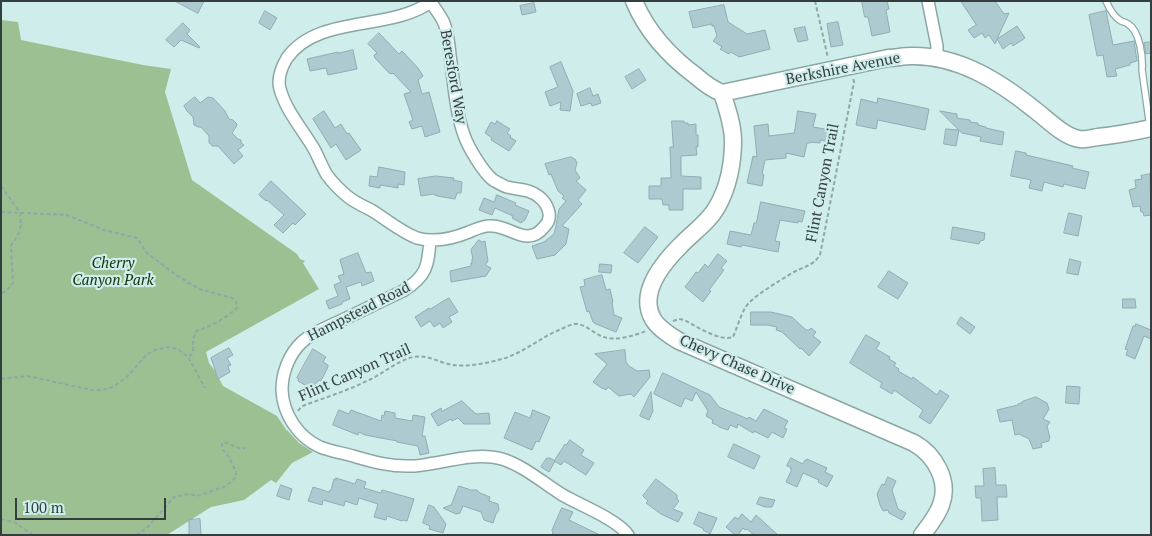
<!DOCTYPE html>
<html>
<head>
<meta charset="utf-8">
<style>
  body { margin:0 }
  #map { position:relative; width:1152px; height:536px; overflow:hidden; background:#cfedeb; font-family:"PT Serif",serif }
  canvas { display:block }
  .frame { position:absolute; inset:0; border:2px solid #333f3e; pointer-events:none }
  .scale { position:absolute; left:15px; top:498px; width:151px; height:22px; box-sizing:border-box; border:2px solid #333f3e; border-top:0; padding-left:6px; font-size:15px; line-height:18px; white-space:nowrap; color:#333f3e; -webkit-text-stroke:4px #cfedeb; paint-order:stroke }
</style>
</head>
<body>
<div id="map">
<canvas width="1152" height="536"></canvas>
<div class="frame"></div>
<div class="scale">100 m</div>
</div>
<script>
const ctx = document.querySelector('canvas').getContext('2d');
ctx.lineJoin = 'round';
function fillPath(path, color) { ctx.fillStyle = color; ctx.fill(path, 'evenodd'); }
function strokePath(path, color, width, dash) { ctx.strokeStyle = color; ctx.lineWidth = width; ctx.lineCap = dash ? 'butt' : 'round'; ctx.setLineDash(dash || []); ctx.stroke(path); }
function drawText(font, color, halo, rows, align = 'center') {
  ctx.font = font + ' "PT Serif",serif'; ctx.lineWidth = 4.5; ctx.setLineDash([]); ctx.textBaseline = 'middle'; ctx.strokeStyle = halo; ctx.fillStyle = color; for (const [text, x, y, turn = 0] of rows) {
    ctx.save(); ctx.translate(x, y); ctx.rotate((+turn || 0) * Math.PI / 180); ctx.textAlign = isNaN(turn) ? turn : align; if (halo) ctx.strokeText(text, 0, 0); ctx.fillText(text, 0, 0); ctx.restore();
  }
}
const green = new Path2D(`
  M1 20 18 22 21 40 143 65 171 69 165 92 192 180 297 254 300 259 305 261 303 263 319 289 206 352 209 363 215 371 223 386 277 416 287 431V430L299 443 313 452 292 463 276 483 271 480 244 500 211 507 167 535H1Z`);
const building = new Path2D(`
  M175 1H204L198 13Z
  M862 1H887L889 9 886 10 890 32 872 36 868 17H865Z
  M961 1H995L1004 14 1009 13 997 39 1017 26 1025 38 1013 46 1011 43 1003 49 997 39 995 44 989 35 985 38 982 33 974 38 968 30 976 25Z
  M534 3 536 12 522 15 520 6Z
  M724 5 728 22 747 34 765 30 770 49 739 57 731 52 729 54 720 49 722 47 713 41 717 36 714 26H712V24L693 28 689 12Z
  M265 11 277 18 270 30 259 23Z
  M1106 11 1113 45 1134 41 1137 61 1130 63V65L1115 69 1117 76 1107 77 1103 55 1097 56 1089 15Z
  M838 22 843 45 831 47 827 24Z
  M183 23 190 30 187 34 200 47 199 48 181 40 174 47 166 40Z
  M805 27 808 40 798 42 794 29Z
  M379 33 399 54 402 51 418 68 423 76 418 80 422 94 429 92 440 132 425 137 422 126 412 129 409 122 413 120 404 94 411 92 393 73 392 74 390 73V74L375 58 374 55 377 53 368 44Z
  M1149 42 1151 43V53L1146 54 1144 43Z
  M353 50 357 69 328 75 326 68 310 71 307 59 338 52V53Z
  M561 62 573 91 570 111 560 110 561 102 550 106 545 92 558 87 550 67Z
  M639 69 646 80 632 89 625 77Z
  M590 88 593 96 598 94 601 103 592 106 591 103 581 106 577 94Z
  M195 97 200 103 208 97 213 98 225 111 229 119 233 120 237 124 236 127 232 133 238 139 241 140V143L244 145 238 150 243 156 234 164 218 146H212L211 144 209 143V136L201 127H198L194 125 193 117 187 111 184 106Z
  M878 98 929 109 925 130 878 120 876 129 856 125 861 99 877 103Z
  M324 111 335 128 341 124 347 134 349 133 361 150 346 160 336 144 331 148 313 119Z
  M798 111 816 114 813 127 837 131 835 143 820 140V143L810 142V143H807L804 157 786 153V158L765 160 762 174 764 175 762 186 747 183 753 156 757 157 754 126 768 124 769 136 794 133Z
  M940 111 957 114V118L970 120V122L978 123V125L986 127V128L1004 132 1002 145 980 141 981 137 962 133Z
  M497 121 510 129 507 133 511 136 510 137 516 141 509 151 491 140 492 138 485 133 491 122 495 124Z
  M672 121H684V123H688V125L696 124V135H698V147H696L697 155 681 156V176L701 177V189H683V210H669V205H663L662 199H649V186H661V178H671L670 147H673Z
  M946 129 959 130 956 146 944 144Z
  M1016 151 1026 153V155L1073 166 1072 168 1089 172 1085 189 1064 184 1063 187 1044 182 1042 191 1029 188 1031 180 1011 176Z
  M571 157 575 159 577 163 575 170 580 178 576 181 586 190 578 200 582 204 562 226 569 229 566 244 555 255 537 259 532 246 544 242 554 234 556 226 559 209 566 201 562 198 564 196 558 191 551 174 549 175 545 164Z
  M379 167 405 172 404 185 398 184V188L380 185V188L369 186 370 176 377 177Z
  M1150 174 1151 215 1144 216 1143 212H1141L1140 206 1133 207 1129 190 1136 188 1135 180 1142 179 1141 176Z
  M436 176 454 178 453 180 462 182 461 193H457L455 199 437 196 433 194 421 196 418 179Z
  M271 181 306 214 295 225 293 223 283 233 274 225 284 215 267 200 266 201 259 195Z
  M497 195 516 203 515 205 529 211 525 220 521 223 512 218 513 216 495 208 492 215 479 210 484 198 494 202Z
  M761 202 805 211 802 222 798 221V223L780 220 775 241 780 242 778 252 742 245 741 247 727 244 730 231 751 235 754 223H756Z
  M1069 213 1082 216 1078 236 1064 233Z
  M645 227 658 237 638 263 624 253Z
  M953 227 985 233 984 240 980 241 979 244 951 239Z
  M479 240 482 242 485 241 488 261 485 265 491 268 486 276 451 282 450 271 471 266V263H472V259H473L471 250Z
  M358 253 366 273 371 272 374 281 362 286 361 282 346 287 350 299 342 302V304L329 309 326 301 338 296 334 285 341 282 338 276 344 274 340 260Z
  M718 254 727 261 721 268 724 270 709 290 711 291 703 302 685 287 696 272 698 273 705 264 708 267Z
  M1070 259 1081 262 1078 275 1067 273Z
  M600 264 612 265 611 273 599 272Z
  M889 271 908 283 898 299 878 287Z
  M602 275 606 290 610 289 613 302H612L614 315 622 318 616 332 596 324 593 322 589 311 587 312 580 287 585 286 584 280Z
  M449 298 458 312 449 317 452 322 443 328 440 323 434 327 430 321 421 327 415 317 429 308 430 309Z
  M1123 299H1135L1136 308H1123Z
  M751 312H771L792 317 806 330H809L811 328 816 332 813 336 821 342 809 356 801 348 800 349 782 332 776 330 777 327 768 325H751Z
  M961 317 975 327 970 334 957 324Z
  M1136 324 1151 330V339L1144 336 1135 359 1126 355 1128 350 1125 349 1133 326H1135Z
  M866 335 880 343 876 349 890 357 889 359 896 363 894 366 899 369 898 371 912 379 913 377 937 395 940 390 949 396 930 424 919 417 923 410 894 390 892 394 880 387 882 383 850 363Z
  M229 348 233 355 227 358 231 365 228 366 230 372 218 379 211 358Z
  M313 349 326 357 323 362 328 365V367L321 381 319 380 314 386 311 385 310 388 298 381 299 379 297 378Z
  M625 350 626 362 629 366 637 371 649 370 650 377 634 397 631 394 619 396 608 387 606 390 603 388V389L593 382 607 364 595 354Z
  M663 373 710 395 719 407 748 419 749 417 756 421 764 409 788 421 784 428 787 429 783 438 772 432 768 438 754 431 753 433 738 424 737 428 730 425 728 430 719 427V426L712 423 713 420 706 416 708 411 696 392 692 401 685 398 681 407 654 394Z
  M1067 386 1080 387 1079 404 1066 403Z
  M651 392 653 411 649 420 640 416Z
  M1036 397 1047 403 1049 409 1043 419 1050 422 1047 426 1050 438 1049 439V441L1041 443 1042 447 1033 449 1029 439 1019 434 1015 435 1012 420 1000 422 997 410 1018 405V404L1022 403V402Z
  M462 401 476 414 489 413 490 424H464L458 418 452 421 451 419 438 426 431 414 441 408 442 411Z
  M339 410 349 414 351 410 381 421 382 415 384 416 385 411 395 413V418L412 421 413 415 425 417 422 436H425L429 453 420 455 418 446 397 442V441L365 435 359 432 358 435 333 425Z
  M533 410 550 417 539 442 536 441 532 450 504 438 515 412 530 418Z
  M570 440 584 450 581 455 594 463 586 475 564 461 561 465 554 461 565 444 566 445Z
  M734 444 760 456 754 469 728 457Z
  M547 458H550L555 461 549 472 541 467Z
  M791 458 803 464 805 460H807V459L827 468 825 472 833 476 827 487 818 482 819 480 803 473 797 487 786 482 792 469H790L791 467 787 466Z
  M995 468 996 485H1006L1007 497H997L998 520 982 521 981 498H976L975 486H984L983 469Z
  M888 477 896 481 892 490 898 509 906 513 902 520 889 513 888 510 883 511 880 505 877 494 882 484 884 485Z
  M336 478 355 484 357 479 366 482 364 488 381 493 382 490 414 499 407 521 403 520 402 521 387 516 386 520 374 517 378 504 359 498 357 505 345 501 344 506 323 500 322 505 308 501 313 487 329 492 330 490H331L334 479 336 480Z
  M656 479 677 495V499L679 501 673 509 683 513 678 522 661 514 646 503 648 501 643 496Z
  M281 485 292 489 289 500 277 496Z
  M459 486 471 490H477L480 493 490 497 489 501 498 504 499 510 496 514 493 523 484 520 481 512 463 506 460 513 456 514 443 508 451 505Z
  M760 497 775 500 772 507H765L757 504Z
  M429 505 434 507 446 524 443 533 429 529 430 526 423 523Z
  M562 508 573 512 569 520 600 535H552L553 532 552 531Z
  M699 512 717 518 710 534 703 530 704 529 694 524Z
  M742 514 751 522 756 515 778 535H754L747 529 745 530 743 528 738 535H735L726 527 735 517 738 519Z
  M200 519 201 535H189V520Z`);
const path = new Path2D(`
  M815 1 828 58
  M1 186 20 213 21 225 19 233 11 246 13 283 8 289 1 294
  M1 212 67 215 104 230 137 238 147 253 176 275 199 289 232 298 236 301 237 308C224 319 212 326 196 331 195 335 193 339 193 343 193 350 195 353 188 357
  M673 321 679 319 684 320C696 326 720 342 733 337 737 328 740 317 745 308 752 296 780 281 792 273 804 266 812 267 820 255L854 82 853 77
  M1 379 28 376 91 390H102L113 387 127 377 146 355 155 350 168 347 178 349 188 357 205 388
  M298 411 301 407 305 405C327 397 349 390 369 380 384 373 397 361 413 357 428 354 439 363 453 365 469 367 487 363 502 359 523 353 540 338 559 330 564 328 569 325 574 324 584 323 592 332 601 336 614 342 633 336 646 331
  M1 519 14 522 21 527 33 535
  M81 535H85
  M136 535 147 528 174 497 183 495 190 494 197 496 206 493 226 486 236 477V472L229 457 222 449V444L224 442 241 449 245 448`);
const lane = new Path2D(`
  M1106 1C1109 8 1114 17 1121 21 1123 22 1126 22 1128 24 1140 31 1143 58 1142 70L1150 127`);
const street = new Path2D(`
  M928 1 937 46V58
  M431 2C435 9 441 16 444 23 448 33 449 45 450 55 454 82 455 110 464 135 468 147 483 172 493 180 497 182 503 186 507 187 514 189 521 189 528 191 538 194 547 202 549 213 550 218 548 223 544 227 527 248 511 226 492 226 484 225 476 229 469 232 452 239 435 243 417 238 401 232 386 219 371 210 363 206 354 202 347 196 340 190 332 182 327 175 322 167 319 158 314 149 303 130 286 111 280 89 277 78 281 68 287 58 318 14 391 32 432 1
  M430 240C428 266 427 276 403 291 381 301 360 312 338 322 326 328 311 333 302 342 289 354 282 373 282 390 283 414 298 437 320 447 330 451 342 453 353 456 373 462 392 467 412 466 420 466 427 464 435 463 456 459 481 453 502 459 524 466 542 482 561 494 579 505 617 519 628 535`);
const secondary = new Path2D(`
  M634 1C647 32 669 56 696 76 704 83 712 89 722 93 727 108 733 125 733 141 733 163 728 188 717 207 708 223 692 233 680 246 663 263 638 293 653 319 658 328 669 335 679 341L914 443C935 455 950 481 941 505 937 516 929 526 922 535
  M722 93 888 58C896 58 903 56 911 56 958 55 999 81 1035 110 1047 119 1063 136 1079 139 1085 140 1092 138 1098 137 1116 135 1133 132 1151 128`);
const streetNames = [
  ["Berkshire Avenue",843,69,-11],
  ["Beresford Way",453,77,80],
  ["Flint Canyon Trail",823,183,-79],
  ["Hampstead Road",359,312,-27],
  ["Chevy Chase Drive",737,365,24],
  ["Flint Canyon Trail",355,373,-24]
];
const parkNames = [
  ["Cherry",113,264],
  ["Canyon Park",113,281]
];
fillPath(green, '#9dc093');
fillPath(building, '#aecad1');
strokePath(building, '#91acb3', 1);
strokePath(lane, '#8ba7a4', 8);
strokePath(street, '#8ba7a4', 14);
strokePath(secondary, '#8ba7a4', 19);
strokePath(path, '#90a7a6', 2, [4, 2.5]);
strokePath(lane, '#fff', 5.5);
strokePath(street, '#fff', 11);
strokePath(secondary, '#fff', 16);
drawText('15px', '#333f3e', '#cfedeb', streetNames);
drawText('italic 15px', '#123308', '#cfedeb', parkNames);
</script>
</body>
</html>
